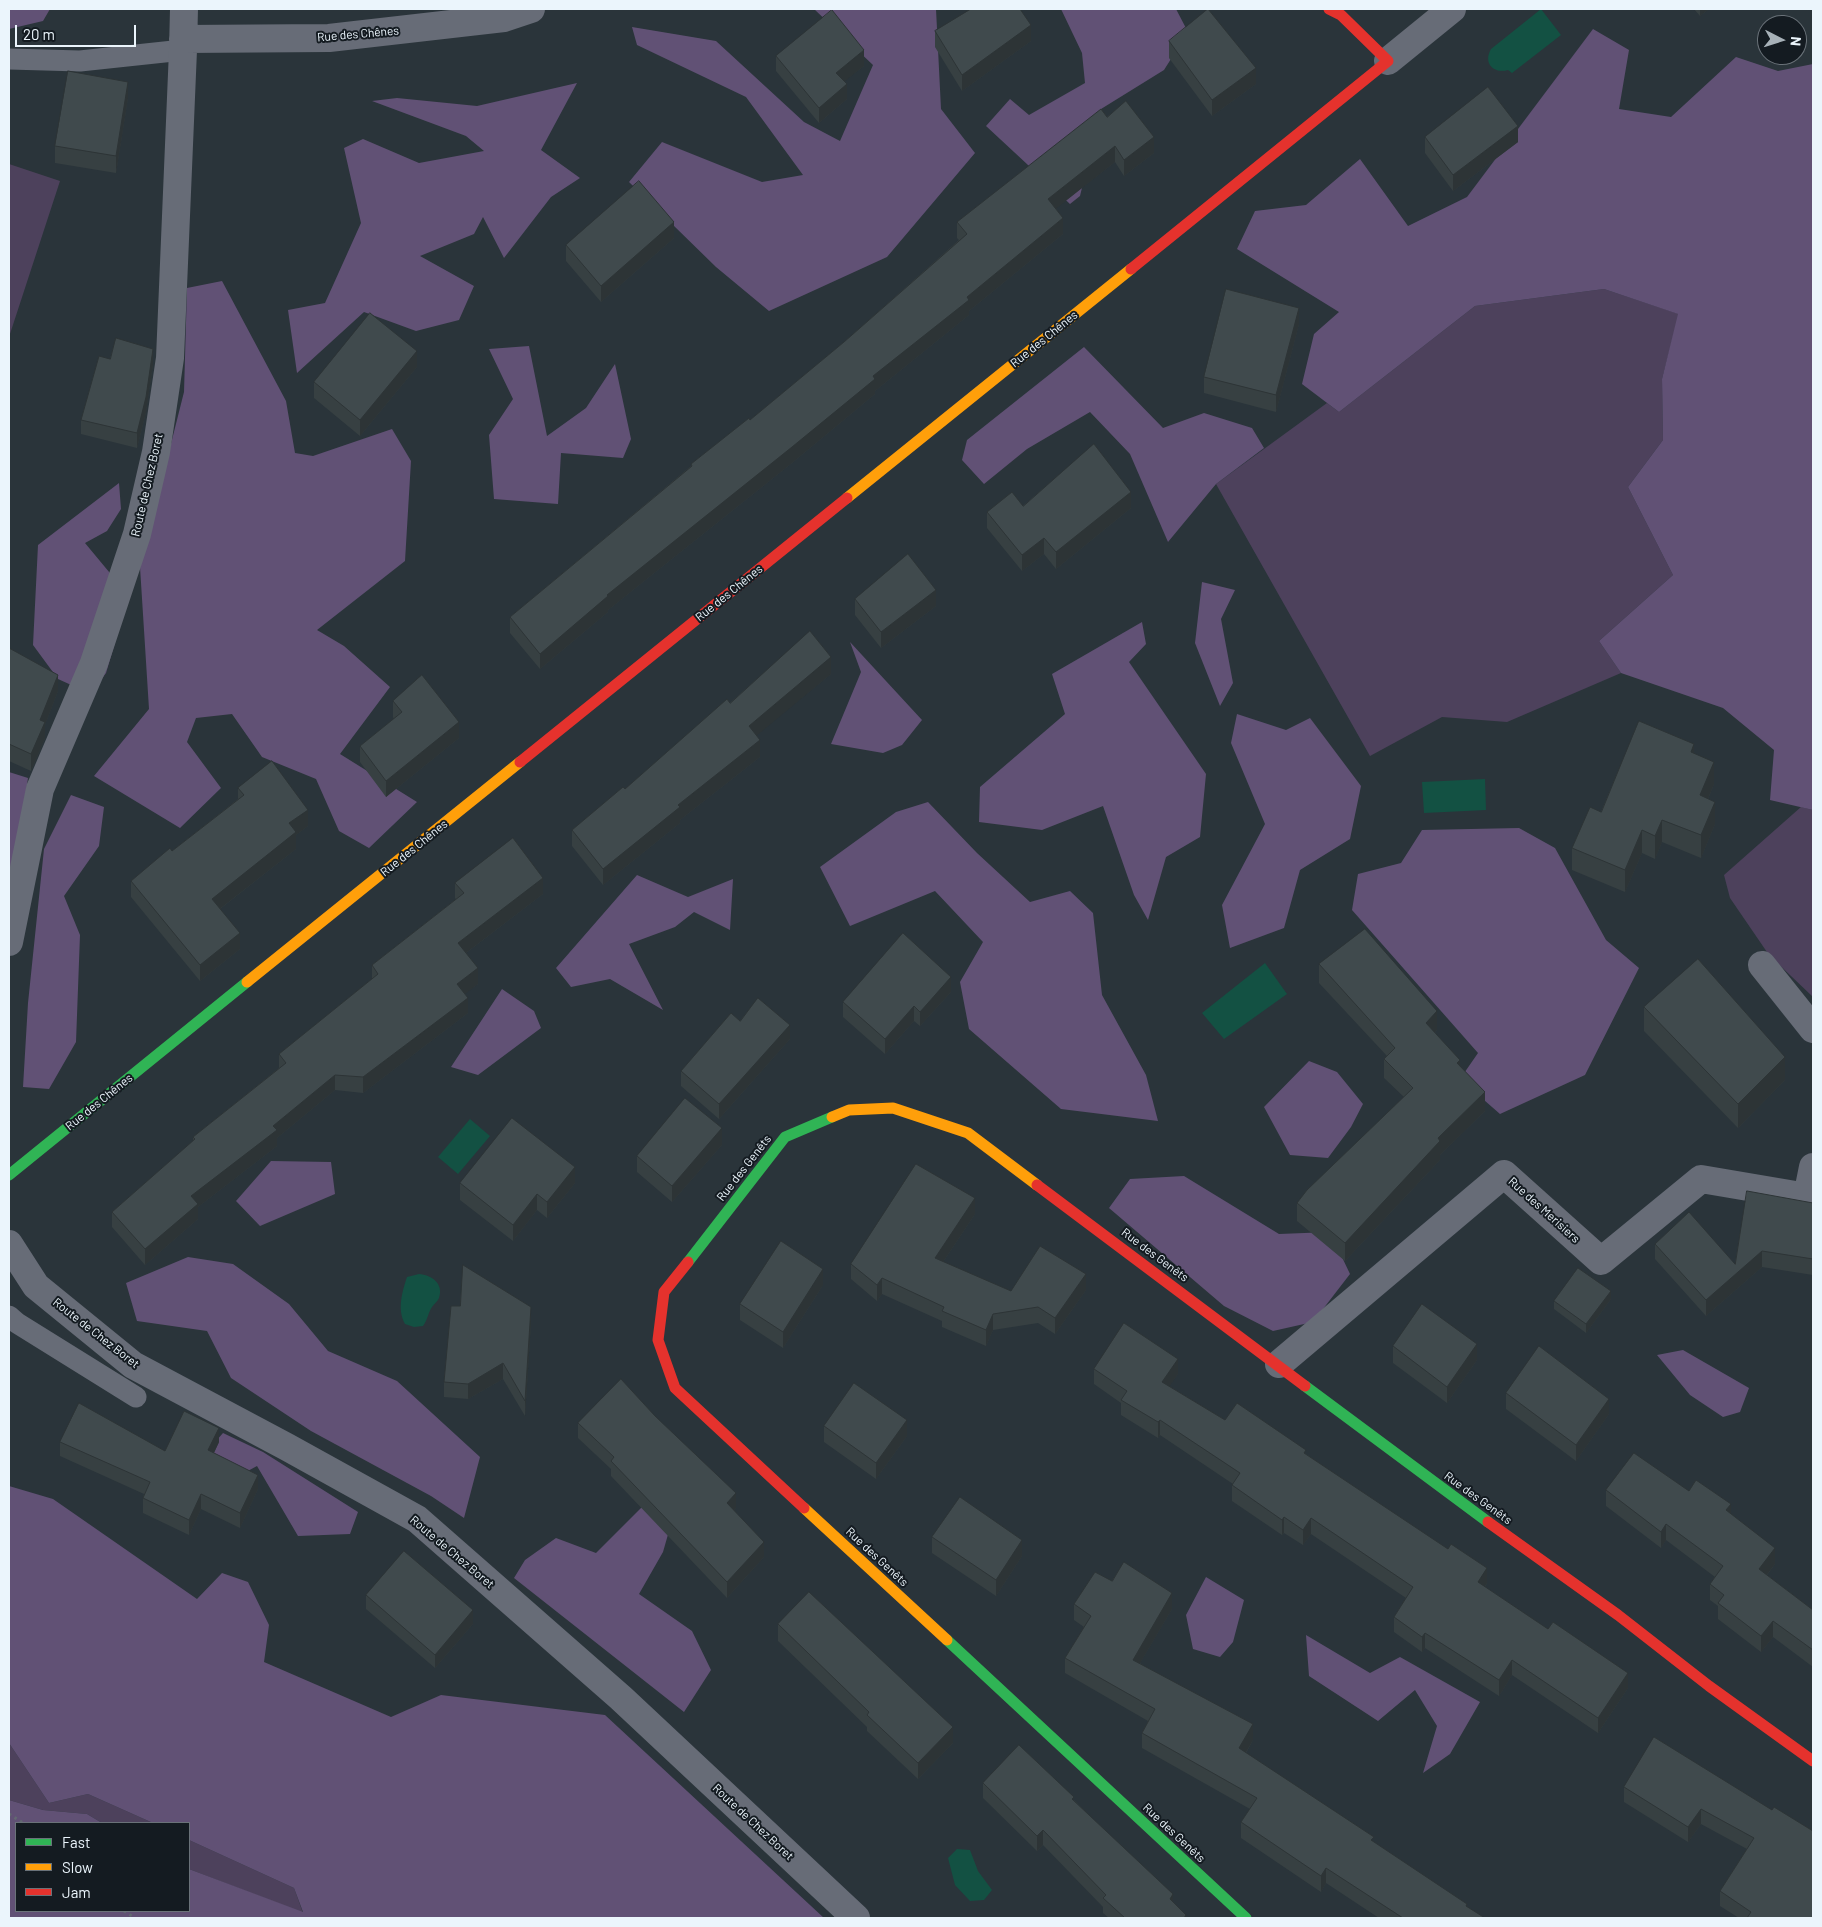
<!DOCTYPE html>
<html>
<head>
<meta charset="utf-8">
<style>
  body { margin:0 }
  #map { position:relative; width:1822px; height:1927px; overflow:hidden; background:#2a343a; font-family:Barlow,sans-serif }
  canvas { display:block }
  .frame { position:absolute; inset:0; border:10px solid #ebf5fc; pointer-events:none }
  .legend { position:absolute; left:15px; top:1822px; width:175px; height:90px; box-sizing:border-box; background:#141b21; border:1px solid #6a7279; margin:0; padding:6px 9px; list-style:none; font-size:15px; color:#ebf5fc }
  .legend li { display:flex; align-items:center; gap:10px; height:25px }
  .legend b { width:25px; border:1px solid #6a7279 }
  .north { position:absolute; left:1757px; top:15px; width:50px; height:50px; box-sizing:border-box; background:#141b21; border:1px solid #6a7279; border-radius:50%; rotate:95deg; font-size:14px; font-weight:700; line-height:20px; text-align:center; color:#ebf5fc }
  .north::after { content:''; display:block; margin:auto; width:18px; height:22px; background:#a7b1b8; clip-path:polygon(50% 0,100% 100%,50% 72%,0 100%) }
  .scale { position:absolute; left:15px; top:25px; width:121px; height:22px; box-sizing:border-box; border:2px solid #ebf5fc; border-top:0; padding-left:6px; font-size:15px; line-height:18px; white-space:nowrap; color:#ebf5fc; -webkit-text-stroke:4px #141b21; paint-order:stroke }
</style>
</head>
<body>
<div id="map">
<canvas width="1822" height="1927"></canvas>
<div class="frame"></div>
<ul class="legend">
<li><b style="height:6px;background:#30b455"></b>Fast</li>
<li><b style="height:6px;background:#ff9f0a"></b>Slow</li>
<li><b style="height:6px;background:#e5322d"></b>Jam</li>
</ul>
<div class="north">N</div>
<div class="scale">20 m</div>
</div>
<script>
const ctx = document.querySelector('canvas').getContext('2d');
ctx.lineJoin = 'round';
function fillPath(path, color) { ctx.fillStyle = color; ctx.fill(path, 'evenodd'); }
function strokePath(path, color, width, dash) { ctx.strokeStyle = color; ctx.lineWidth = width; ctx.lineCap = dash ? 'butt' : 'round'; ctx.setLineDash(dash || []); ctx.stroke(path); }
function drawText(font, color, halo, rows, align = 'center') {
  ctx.font = font + ' Barlow,sans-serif'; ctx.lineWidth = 4; ctx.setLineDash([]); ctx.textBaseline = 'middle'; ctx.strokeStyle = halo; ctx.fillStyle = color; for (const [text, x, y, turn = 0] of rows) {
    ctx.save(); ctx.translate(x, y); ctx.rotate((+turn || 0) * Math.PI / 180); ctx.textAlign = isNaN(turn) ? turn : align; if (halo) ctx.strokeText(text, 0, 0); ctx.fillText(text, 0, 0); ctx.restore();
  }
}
const green = new Path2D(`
  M9 164 60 181 9 337Z
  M1604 289 1679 314 1662 379 1663 440 1628 487 1673 575 1599 641 1621 673 1507 722 1442 717 1370 756 1216 484 1327 403 1339 412 1475 306Z
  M1801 807 1813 810V997L1769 955 1730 898 1724 875Z
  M9 1743 49 1803 88 1794 153 1823H102L87 1814 43 1810 9 1800Z
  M189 1840 294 1888 303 1913 189 1869Z`);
const forest = new Path2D(`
  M9 9H50L43 21 9 29Z
  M814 9H936L941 109 975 153 887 257 769 311 716 267 629 182 662 142 762 182 803 175 746 97 637 45 632 27 716 41 804 122 840 141 873 65Z
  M1061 9H1176L1188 32 1164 70 1101 109 1080 196 1070 204 986 126 1010 99 1029 115 1085 83 1082 53Z
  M1593 29 1629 50 1619 109 1671 117 1736 57 1778 71 1813 64V730L1812 732 1813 737V810L1770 800 1774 750 1723 708 1621 673 1599 641 1673 575 1628 487 1663 440 1662 379 1678 314 1604 289 1475 306 1339 412 1302 384 1314 334 1339 312 1237 249 1255 211 1306 205 1360 159 1408 226 1467 197Z
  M577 83 541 150 580 178 551 197 504 258 483 217 474 234 420 256 474 286 459 320 416 331 364 312 297 373 288 310 325 303 361 223 344 148 363 139 419 163 484 151 466 136 372 101 397 98 477 106Z
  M222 281 286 401 295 453 313 456 392 429 411 461 405 561 317 630 344 646 390 687 340 754 417 802 369 848 339 831 316 779 262 757 232 714 196 718 187 742 221 788 180 828 94 776 149 709 140 567 184 392 187 288Z
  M529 346 547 436 586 408 615 364 631 439 623 458 561 453 558 504 494 499 489 435 513 399 489 349Z
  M1084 347 1163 428 1204 413 1252 428 1264 448 1216 484 1168 542 1130 454 1090 412 1027 449 984 484 962 460 967 440Z
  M119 483 121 509 107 531 85 543 129 596 106 673 91 694 58 679 33 645 38 545Z
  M1202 582 1235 590 1221 619 1233 683 1220 706 1195 643Z
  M1142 622 1146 644 1129 662 1206 774 1200 837 1166 857 1148 920 1134 895 1103 806 1042 830 979 822 980 787 1065 714 1052 674Z
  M850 642 922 720 902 745 883 753 831 744 861 672Z
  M1237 714 1286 730 1310 718 1361 786 1350 839 1300 870 1284 928 1230 948 1222 905 1265 824 1231 743Z
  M9 772 28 778 9 908Z
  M71 795 104 807 99 846 64 896 80 935 76 1042 49 1089 23 1087 28 1003 44 849Z
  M928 802 977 853 1030 902 1070 891 1093 913 1102 995 1146 1075 1158 1121 1061 1109 969 1029 960 982 983 942 935 891 850 926 820 867 896 812Z
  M1519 828 1555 848 1606 940 1639 968 1585 1075 1500 1114 1460 1079 1478 1053 1352 910 1358 874 1401 863 1422 830Z
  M637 875 688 897 733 879 730 930 694 912 675 927 629 944 663 1010 610 979 571 987 556 968Z
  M502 989 534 1011 541 1028 478 1075 451 1067Z
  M1309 1061 1337 1072 1363 1104 1351 1127 1328 1158 1290 1155 1264 1107Z
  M271 1161 331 1162 335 1194 260 1226 236 1201Z
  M1184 1176 1279 1234 1330 1232 1350 1274 1313 1322 1273 1331 1224 1306 1109 1208 1130 1179Z
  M188 1257 233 1264 289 1304 328 1351 397 1381 480 1457 464 1518 431 1496 311 1431 231 1378 207 1331 137 1321 126 1283Z
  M1683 1350 1749 1388 1740 1412 1723 1417 1690 1395 1657 1355Z
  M223 1433 263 1452 358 1512 350 1534 298 1536 257 1466 209 1492 202 1457Z
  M9 1486 53 1499 197 1599 222 1573 248 1582 269 1625 264 1662 391 1717 441 1695 605 1715 824 1918H9V1800L43 1810 87 1814 102 1823H16V1911H189V1869L303 1912 294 1888 189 1840V1823H153L88 1794 49 1803 9 1743Z
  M656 1493 671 1524 663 1552 639 1594 692 1631 711 1670 684 1712 514 1578 525 1560 556 1538 596 1553Z
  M1206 1577 1244 1600 1233 1642 1220 1657 1193 1649 1186 1615Z
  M1306 1635 1370 1673 1400 1657 1480 1702 1450 1754 1423 1773 1437 1726 1415 1690 1378 1721 1309 1676Z`);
const water = new Path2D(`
  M1541 9 1561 35 1512 73 1508 70C1493 74 1483 63 1491 49Z
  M1485 779 1486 810 1424 813 1422 782Z
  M1265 963 1287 994 1224 1039 1202 1013Z
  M470 1119 490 1136 458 1174 438 1157Z
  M419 1274C431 1275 444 1283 439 1298 438 1301 434 1304 432 1307 428 1313 428 1319 423 1326L414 1327 405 1324C397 1310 402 1292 407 1277Z
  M957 1849 970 1850 978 1871 992 1890 984 1900 970 1901 955 1885 948 1858Z`);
const path = new Path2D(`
  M9 1814 23 1823
  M124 1911 135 1918`);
const lane = new Path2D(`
  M9 59 80 61 183 50
  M9 1316 17 1323 136 1397`);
const street = new Path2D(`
  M183 39 329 38 504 18 531 9
  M1388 61 1452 9
  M9 942 40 789 94 663 137 534 156 452 170 358 183 50 184 9
  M1762 965 1813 1029
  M1807 1197 1813 1167
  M9 1244 36 1286 133 1365 287 1447 417 1519 621 1698 856 1918
  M1279 1364 1504 1174 1601 1261 1701 1179 1813 1198`);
const fast = new Path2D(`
  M9 1175 247 982
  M688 1262 785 1137 832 1117
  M1305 1386 1488 1522
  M947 1640 1246 1918`);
const slow = new Path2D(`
  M847 498 1131 269
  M247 982 520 762
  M832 1117 849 1110 893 1108 968 1133 1037 1185
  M804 1508 947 1640`);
const jam = new Path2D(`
  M1131 269 1388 61 1341 15 1329 9
  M520 762 847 498
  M1037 1185 1305 1386
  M688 1262 664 1292 658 1340 675 1388 804 1508
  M1488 1522 1618 1615 1709 1686 1813 1761`);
const wall = new Path2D(`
  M1694 9H1709L1700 16Z
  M935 31 1031 41 962 91 935 47Z
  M1169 41 1256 84 1212 116 1169 58Z
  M776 56 864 66 844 81 847 99 819 123 776 71Z
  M128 98 116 173 55 163V146Z
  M1107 117 1154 153 1124 176 1115 162 1056 208 1063 234 969 311V315L875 391V394L792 463 608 610V612L540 669 510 633V617L691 466V464L750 420 844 342 959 240 957 238V222Z
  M1425 137 1518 142 1453 191 1425 153Z
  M674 238 601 302 566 261V245Z
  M1299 324 1276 412 1204 393V377Z
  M110 359 153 364 146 412 137 448 81 434V420Z
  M417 367 360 436 314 398V382Z
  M1023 506 1131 508 1056 569 1044 554 1022 571 987 528V512Z
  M855 599 936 606 881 648 855 615Z
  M9 648 58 691 45 725V738L31 771 9 761Z
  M831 674 756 735 760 757 680 820V823L603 885 572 846V830L625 789 730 703Z
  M393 701 459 738 386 797 360 762V746L394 719 393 717Z
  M1694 753 1714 784 1708 799 1715 824 1701 858 1662 842 1655 859 1642 853 1625 892 1572 870V848L1601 812Z
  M238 788 308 826 296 835V849L220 909 240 949 200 981 131 897V881L172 851 238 799Z
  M455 883 543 894 466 953 478 984 464 994 468 1013 363 1093 335 1090 277 1138V1146L198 1207V1219L145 1265 112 1227V1212L193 1141V1137L279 1068V1054L372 979V965L456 899 455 898Z
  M1319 964 1437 1030 1435 1032 1460 1067 1485 1111 1440 1155V1160L1345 1261 1297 1221V1203L1404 1097 1384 1078V1059L1387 1056 1319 983Z
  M951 992 920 1026 914 1021 885 1054 843 1017V1002Z
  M1644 1007 1785 1080 1738 1128 1644 1031Z
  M740 1021 790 1039 719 1119 681 1086V1071Z
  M722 1145 672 1202 637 1172V1156Z
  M460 1183H575L547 1218 537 1210 513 1241 460 1200Z
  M1813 1203V1275L1762 1267 1706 1316 1655 1259V1244L1735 1264Z
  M975 1214 943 1262 1011 1291 1086 1290 1055 1334 1038 1323 993 1330 986 1346 942 1327V1321L882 1294 877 1301 851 1279V1264Z
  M823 1285 783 1348 740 1320V1304Z
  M1611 1299 1586 1333 1554 1309V1301Z
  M460 1306 531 1322 525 1416 503 1379 468 1399 444 1397V1382Z
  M1393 1346 1477 1360 1447 1403 1393 1363Z
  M1094 1369 1178 1374 1169 1386 1225 1420 1306 1454 1487 1583 1485 1587 1628 1688 1598 1733 1512 1675 1499 1696 1425 1648 1422 1652 1394 1632V1617L1406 1598 1311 1534 1303 1545 1284 1533 1282 1535 1232 1501V1485L1233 1484 1160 1435 1158 1438 1121 1415V1403L1094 1384Z
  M1506 1393 1609 1414 1576 1461 1506 1409Z
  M578 1423 736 1508 734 1510 764 1557 727 1598 611 1476V1469L578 1438Z
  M824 1426 907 1436 876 1479 824 1442Z
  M60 1442 165 1451 219 1442 214 1453 258 1489 240 1528 201 1509 189 1535 143 1513V1498L144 1494 60 1456Z
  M1606 1490 1689 1491 1731 1514 1775 1564 1767 1575 1813 1610V1667L1773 1637 1761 1652 1718 1619V1606L1710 1600V1584L1715 1577 1666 1540 1661 1548 1606 1506Z
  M932 1537 1022 1556 996 1596 932 1553Z
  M1112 1581 1172 1609 1140 1663 1253 1740 1246 1753 1467 1907 1485 1918H1379L1326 1883 1321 1892 1241 1838V1822L1250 1809 1142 1748V1733L1148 1721 1065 1673V1658L1084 1627 1074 1620V1604Z
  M366 1595 473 1624 435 1668 366 1609Z
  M778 1624 953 1743 918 1779 867 1731V1727L778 1641Z
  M983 1783 1074 1800 1173 1902 1186 1918H1109L1103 1913V1907L1043 1845 1037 1851 983 1798Z
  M1624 1787 1772 1810 1813 1918H1739L1720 1906V1891L1747 1849 1701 1824 1688 1842 1624 1802Z`);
const shadedWall = new Path2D(`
  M1700 9H1709L1700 16Z
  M1031 25V41L962 91V75Z
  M864 50V66L836 88V73Z
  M1256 68V84L1212 116V100Z
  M128 82V98L116 173V156Z
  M847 84V99L819 123V108Z
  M1518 126V142L1453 191V175Z
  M1154 137V153L1124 176V160Z
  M1115 146V162L1048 215V199Z
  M1063 218V234L969 311V315L875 391V394L792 463 608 610V612L540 669V654L607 595 873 376 967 297Z
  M674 222V238L601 302V286Z
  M1299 308V324L1276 412V395Z
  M153 349V364L146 412 137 448V433Z
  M417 351V367L360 436V420Z
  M1131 492V508L1056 569V552Z
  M1044 538V554L1022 571V555Z
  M936 590V606L881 648V632Z
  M831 657V674L749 742V726Z
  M58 675V691L45 725V738L31 771V754L40 720Z
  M459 722V738L386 797V781Z
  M760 740V757L680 820V823L603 885V869L678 805Z
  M1694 744V767L1691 752Z
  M1714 762V784L1700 818V795Z
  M1715 802V824L1701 858V835Z
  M308 810V826L296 835V849L212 915V899L289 823Z
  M1662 820V842L1655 859V836Z
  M1642 830V853L1625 892V870Z
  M543 878V894L458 959V943Z
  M240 933V949L200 981V965Z
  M478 968V984L457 1000V984Z
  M951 977V992L920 1026V1012Z
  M468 998V1013L363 1093V1077Z
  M914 1006V1021L885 1054V1039Z
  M1437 1011V1030L1426 1041V1023Z
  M790 1025V1039L719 1119V1104Z
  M1785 1057V1080L1738 1128V1104Z
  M1460 1060V1079L1457 1063Z
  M335 1075V1090L277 1138V1146L198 1207V1219L145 1265V1249L191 1196 273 1126Z
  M1485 1092V1111L1440 1155V1160L1345 1261V1243L1438 1138Z
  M722 1128V1145L672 1202V1186Z
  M575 1167V1183L547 1218V1202Z
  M537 1194V1210L513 1241V1225Z
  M975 1198V1214L935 1274V1258Z
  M1762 1251V1267L1706 1316V1300Z
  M823 1269V1285L783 1348V1332Z
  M1086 1274V1290L1055 1334V1318Z
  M882 1278V1294L877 1301V1285Z
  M1611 1291V1299L1586 1333V1324Z
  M531 1307V1322L525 1416V1401Z
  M993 1314V1330L986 1346V1330Z
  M1477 1344V1360L1447 1403V1387Z
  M1178 1359V1374L1162 1397V1382Z
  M503 1363V1379L468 1399V1384Z
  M1609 1399V1414L1576 1461V1445Z
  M907 1420V1436L876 1479V1463Z
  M1160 1420V1435L1158 1438V1422Z
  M219 1428V1442L208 1465V1450Z
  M258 1475V1489L240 1528V1513Z
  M736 1493V1508L727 1518V1503Z
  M201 1494V1509L189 1535V1520Z
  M1731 1504V1520L1726 1510Z
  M1284 1517V1533L1282 1535V1520Z
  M1311 1518V1534L1303 1545V1530Z
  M1666 1524V1540L1661 1548V1532Z
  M1022 1540V1556L996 1596V1580Z
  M764 1542V1557L727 1598V1582Z
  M1775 1548V1564L1759 1585V1569Z
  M1487 1568V1583L1478 1598V1582Z
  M1172 1593V1609L1133 1675V1660Z
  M473 1610V1624L435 1668V1655Z
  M1773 1621V1637L1761 1652V1636Z
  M1425 1633V1648L1422 1652V1637Z
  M1512 1660V1675L1499 1696V1680Z
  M1628 1673V1688L1598 1733V1718Z
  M1253 1724V1740L1239 1764V1748Z
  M953 1727V1743L918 1779V1763Z
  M1701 1809V1824L1688 1842V1827Z
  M1043 1830V1845L1037 1851V1836Z
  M1326 1868V1883L1321 1892V1876Z
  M1173 1894V1909L1170 1899Z`);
const building = new Path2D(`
  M971 9H1020L1031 25 962 75 935 31Z
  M1208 9 1256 68 1212 100 1169 41Z
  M832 10 864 50 836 73 847 84 819 108 776 56Z
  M68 71 128 82 116 156 55 146Z
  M1488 87 1518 126 1453 175 1425 137Z
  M1126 101 1154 137 1124 160 1115 146 1048 199 1063 218 967 297 969 300 873 376 875 379 792 447 607 595 608 596 540 654 510 617 692 466 691 464 749 418 750 420 844 342 967 234 957 222 1101 109 1107 117Z
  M639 181 674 222 601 286 566 245Z
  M1226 289 1299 308 1276 395 1204 377Z
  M370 313 417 351 360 420 314 382Z
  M116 338 153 349 146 397 137 433 81 420 99 356 110 359Z
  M1094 444 1131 492 1056 552 1044 538 1022 555 987 512 1012 492 1023 506Z
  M908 554 936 590 881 632 855 599Z
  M810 631 831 657 749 726 760 740 678 805 680 807 603 869 572 830 623 787 625 789 727 699 730 703Z
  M9 648 58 675 40 720 45 722 31 754 9 744Z
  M422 675 459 722 386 781 360 746 402 712 393 701Z
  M1639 721 1694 744 1691 752 1714 762 1700 795 1715 802 1701 835 1662 820 1655 836 1642 830 1625 870 1572 848 1590 807 1601 812Z
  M272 761 308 810 289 823 296 832 212 899 240 933 200 965 131 881 170 848 172 851 244 795 238 788Z
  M513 838 543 878 458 943 478 968 457 984 468 998 363 1077 335 1075 273 1126 277 1130 191 1196 198 1204 145 1249 112 1212 195 1139 193 1137 286 1063 279 1054 378 974 372 965 464 893 455 883Z
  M1365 929 1437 1011 1426 1023 1460 1060 1457 1063 1485 1092 1438 1138 1440 1141 1345 1243 1297 1203 1307 1190 1413 1088 1384 1059 1395 1048 1319 964Z
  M903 933 951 977 920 1012 914 1006 885 1039 843 1002Z
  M1698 959 1785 1057 1738 1104 1644 1007Z
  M758 998 790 1025 719 1104 681 1071 731 1013 740 1021Z
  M685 1098 722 1128 672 1186 637 1156Z
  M512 1118 575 1167 547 1202 537 1194 513 1225 460 1183Z
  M916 1164 975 1198 935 1258 1011 1291 1040 1246 1086 1274 1055 1318 1038 1307 993 1314 986 1330 942 1311 944 1307 882 1278 877 1285 851 1264Z
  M1747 1191 1813 1203V1259L1762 1251 1706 1300 1655 1244 1689 1212 1735 1264Z
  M781 1241 823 1269 783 1332 740 1304Z
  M463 1265 531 1307 525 1401 503 1363 468 1384 444 1382 451 1306H460Z
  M1578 1268 1611 1291 1586 1324 1554 1301Z
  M1422 1304 1477 1344 1447 1387 1393 1346Z
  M1124 1323 1178 1359 1162 1382 1225 1420 1237 1403 1306 1450 1304 1453 1448 1549 1451 1544 1487 1568 1478 1582 1548 1629 1553 1622 1628 1673 1598 1718 1512 1660 1499 1680 1425 1633 1422 1637 1394 1617 1413 1587 1311 1518 1303 1530 1284 1517 1282 1520 1232 1485 1240 1473 1160 1420 1158 1422 1121 1400 1127 1391 1094 1369Z
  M1539 1346 1609 1399 1576 1445 1506 1393Z
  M621 1379 655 1416 736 1493 727 1503 764 1542 727 1582 611 1461 614 1457 578 1423Z
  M854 1383 907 1420 876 1463 824 1426Z
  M79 1403 165 1451 184 1411 219 1428 208 1450 258 1475 240 1513 201 1494 189 1520 143 1498 150 1482 60 1442Z
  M1634 1453 1689 1491 1696 1480 1731 1504 1726 1510 1775 1548 1759 1569 1813 1610V1650L1773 1621 1761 1636 1718 1603 1724 1595 1710 1584 1723 1566 1666 1524 1661 1532 1606 1490Z
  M960 1497 1022 1540 996 1580 932 1537Z
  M404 1551 473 1610 435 1655 366 1595Z
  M1124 1562 1172 1593 1133 1660 1253 1724 1239 1748 1374 1837 1371 1840 1467 1904 1466 1906 1485 1918H1403L1326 1868 1321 1876 1241 1822 1257 1798 1142 1733 1155 1709 1065 1658 1091 1616 1074 1604 1095 1572 1112 1581Z
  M809 1592 953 1727 918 1763 867 1715 869 1712 778 1624Z
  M1654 1737 1772 1810 1774 1807 1813 1831V1918H1747L1751 1912 1720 1891 1754 1838 1701 1809 1688 1827 1624 1787Z
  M1019 1745 1074 1797 1072 1799 1173 1894 1170 1899 1186 1915 1184 1918H1125L1103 1898 1106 1895 1043 1830 1037 1836 983 1783Z`);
const streetNames = [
  ["Rue des Chênes",358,34,-5],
  ["Rue des Chênes",1044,339,-39],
  ["Route de Chez Boret",147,485,-77],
  ["Rue des Chênes",729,593,-39],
  ["Rue des Chênes",414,848,-39],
  ["Rue des Chênes",99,1102,-39],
  ["Rue des Genêts",744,1168,-52],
  ["Rue des Merisiers",1544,1210,42],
  ["Rue des Genêts",1155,1255,37],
  ["Route de Chez Boret",96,1333,38],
  ["Rue des Genêts",1478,1498,36],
  ["Route de Chez Boret",452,1552,40],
  ["Rue des Genêts",877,1557,43],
  ["Route de Chez Boret",753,1822,43],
  ["Rue des Genêts",1174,1833,43]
];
fillPath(green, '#4d415c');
fillPath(forest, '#615175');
fillPath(water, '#135143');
strokePath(path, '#626971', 3, [2.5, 4]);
strokePath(lane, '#676c77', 21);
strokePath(street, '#676c77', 28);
strokePath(fast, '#30b455', 11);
strokePath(slow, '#ff9f0a', 11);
strokePath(jam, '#e5322d', 11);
fillPath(wall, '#374042');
fillPath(shadedWall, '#2d3436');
fillPath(building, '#404a4d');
strokePath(building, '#2d3436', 1);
drawText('12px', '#ebf5fc', '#141b21', streetNames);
</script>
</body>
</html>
